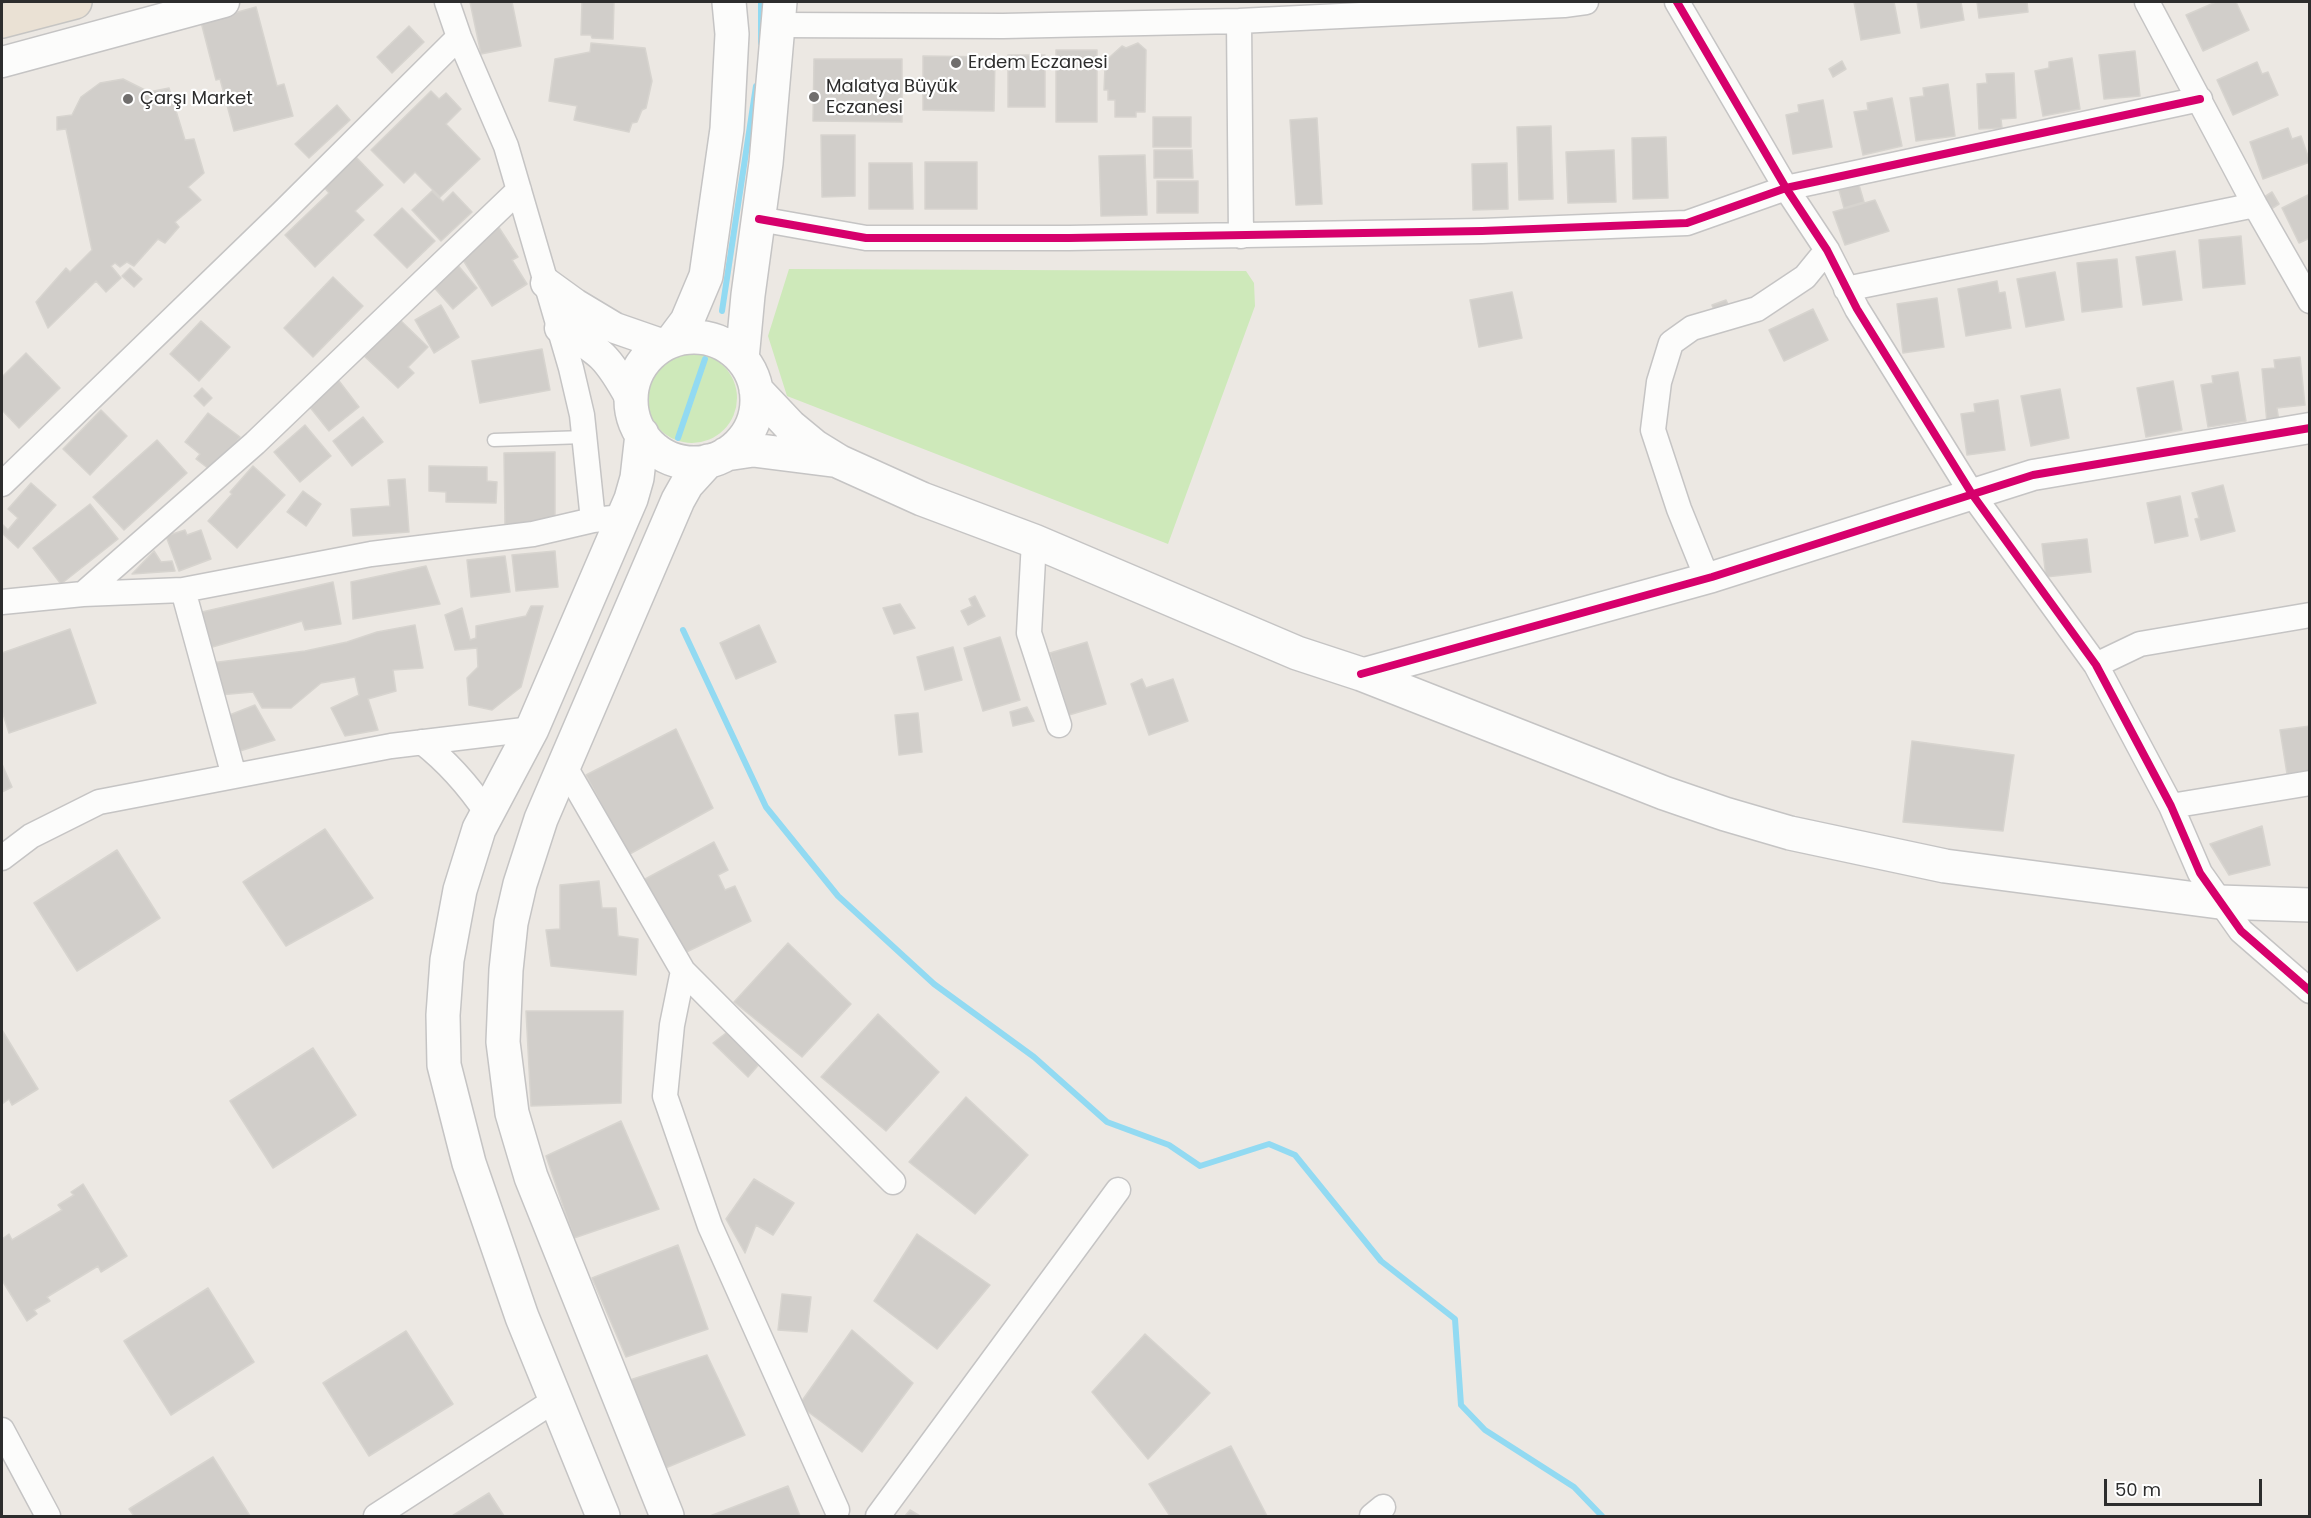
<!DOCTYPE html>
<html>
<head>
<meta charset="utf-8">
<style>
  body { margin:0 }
  #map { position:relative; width:2311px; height:1518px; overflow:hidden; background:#ece8e3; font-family:Poppins,sans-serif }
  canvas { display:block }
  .frame { position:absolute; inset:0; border:3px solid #2d2d2d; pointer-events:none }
  .scale { position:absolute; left:2104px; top:1479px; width:158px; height:27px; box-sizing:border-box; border:3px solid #2d2d2d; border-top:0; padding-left:8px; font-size:18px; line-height:21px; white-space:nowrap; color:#2d2d2d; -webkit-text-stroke:4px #fff; paint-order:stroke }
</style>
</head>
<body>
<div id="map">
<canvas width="2311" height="1518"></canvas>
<div class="frame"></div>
<div class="scale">50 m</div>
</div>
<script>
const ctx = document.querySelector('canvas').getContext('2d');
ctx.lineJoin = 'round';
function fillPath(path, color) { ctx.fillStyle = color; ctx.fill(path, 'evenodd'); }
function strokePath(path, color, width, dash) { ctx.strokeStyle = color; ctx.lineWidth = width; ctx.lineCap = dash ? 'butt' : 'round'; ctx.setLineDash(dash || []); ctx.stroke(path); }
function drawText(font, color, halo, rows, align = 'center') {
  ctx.font = font + ' Poppins,sans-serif'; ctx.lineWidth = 4.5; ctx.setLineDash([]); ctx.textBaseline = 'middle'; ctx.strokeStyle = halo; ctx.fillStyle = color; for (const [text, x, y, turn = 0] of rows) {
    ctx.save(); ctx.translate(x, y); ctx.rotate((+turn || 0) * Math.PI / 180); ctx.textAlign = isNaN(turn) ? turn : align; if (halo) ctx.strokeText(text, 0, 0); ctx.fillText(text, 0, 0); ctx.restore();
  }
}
const green = new Path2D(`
  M789 269 1246 271 1254 283 1255 306 1168 544 787 396 768 336Z
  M647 398a45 45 0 1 1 90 0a45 45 0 1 1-90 0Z`);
const stream = new Path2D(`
  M761 2V43
  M722 311 756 86
  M678 438 705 359
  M683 630 766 807 838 896 934 984 1034 1057 1107 1122 1169 1145 1200 1166 1269 1144 1295 1155 1381 1261 1455 1319 1461 1405 1485 1430 1574 1487 1602 1516`);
const building = new Path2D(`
  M470 2H512L521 46 481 54Z
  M582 2H614L613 39 592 38 591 35H581Z
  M1854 2H1894L1900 33 1861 40Z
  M1917 2H1961L1964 20 1921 28Z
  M1977 2H2027L2028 12 1979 18Z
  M2216 2H2236L2249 30 2203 51 2186 15Z
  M256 7 277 86 284 84 293 116 234 131 220 79 216 80 201 22Z
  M409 26 424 42 392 73 377 57Z
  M591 43 645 48 652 81 646 108 642 110 637 122 632 123 629 132 574 120 577 106 549 101 555 59 590 52Z
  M1138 43 1146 50 1145 112H1136V117H1115V100H1108V90H1104L1105 67 1102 64 1122 46 1126 48Z
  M1056 50H1097V122H1056Z
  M2135 51 2140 96 2104 99 2099 55Z
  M1008 55H1045V107H1008Z
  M923 56 995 57 994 111 923 110Z
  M2072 58 2080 109 2043 116 2035 71 2049 68V62Z
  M814 59H902V122L813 121Z
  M1842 61 1846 69 1833 77 1829 69Z
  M2257 62 2262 74 2268 72 2278 95 2233 115 2217 80Z
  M2014 73 2016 118 2001 119 2002 128 1979 129 1977 84 1987 83 1986 74Z
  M123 79 149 92 169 88 185 140 194 139 204 173 188 187 201 200 175 222 179 227 165 243 158 239 134 266 127 262 120 267 115 263 111 266 121 278 106 292 96 281 48 328 36 302 66 268 70 272 92 250 66 129 57 130V117L72 115 81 97 100 83Z
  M1948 84 1955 136 1916 141 1910 98 1924 96 1923 88Z
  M431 91 439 99 446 93 461 109 446 124 480 159 440 197 415 172 404 183 371 150Z
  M1892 98 1902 146 1863 155 1854 112 1868 110 1867 103Z
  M1823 100 1832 147 1793 154 1786 115 1799 112 1798 105Z
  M337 105 350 120 309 158 295 144Z
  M1153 117H1191V147H1153Z
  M1317 118 1322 204 1296 205 1290 120Z
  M1551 126 1553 199 1519 200 1517 127Z
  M2288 128 2292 139 2301 136 2310 162 2263 179 2250 142Z
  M821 135H855V196L822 197Z
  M1666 137 1668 198 1633 199 1632 138Z
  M1154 150H1192L1193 178H1154Z
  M1614 150 1616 202 1568 203 1566 152Z
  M1145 155 1147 215 1101 216 1099 156Z
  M355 156 383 185 355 211 364 220 315 267 285 235 329 193 323 186Z
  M925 162H977V209H925Z
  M869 163H912L913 209H869Z
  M1507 163 1508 209 1473 210 1472 164Z
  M1157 181H1198V213H1157Z
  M1859 185 1864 202 1844 208 1839 190Z
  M432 191 443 202 453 192 472 212 441 241 412 210Z
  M2272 192 2279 204 2268 211 2261 199Z
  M2310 194V238L2299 243 2282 208Z
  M1875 200 1889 231 1845 245 1833 212Z
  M402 208 435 241 407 268 374 235Z
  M498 226 518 257 512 260 527 284 492 306 458 252Z
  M2241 236 2245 284 2203 288 2199 240Z
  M2175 251 2182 300 2143 305 2136 257Z
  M2117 259 2122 307 2082 312 2077 263Z
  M456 263 477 288 453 309 431 284Z
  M130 268 142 279 134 287 122 276Z
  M2055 272 2064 320 2026 327 2017 279Z
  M333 277 363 306 313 357 284 328Z
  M1997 281 1999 293 2005 292 2011 328 1966 336 1958 289Z
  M1512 292 1522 338 1479 347 1470 300Z
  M1937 298 1944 347 1903 353 1897 304Z
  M1726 300 1730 309 1716 315 1712 305Z
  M441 305 459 337 434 353 415 320Z
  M1813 309 1828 340 1784 361 1769 330Z
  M398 318 428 347 408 367 414 373 398 388 362 354Z
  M201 321 230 347 199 381 170 354Z
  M542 349 550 390 480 403 472 361Z
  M26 353 60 388 19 428 2 410V377Z
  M2300 357 2305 405 2277 408 2279 422 2267 423 2262 369 2275 368 2274 360Z
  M2238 372 2246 421 2208 427 2201 385 2213 383 2212 376Z
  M336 377 359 407 329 431 305 401Z
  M2173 381 2182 430 2146 437 2137 388Z
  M202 388 212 398 204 406 194 396Z
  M2060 389 2069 438 2031 446 2021 396Z
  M1998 400 2005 450 1967 455 1961 414 1975 412 1974 404Z
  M101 410 127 436 90 475 63 449Z
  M208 413 240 437 213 472 196 459 200 454 185 442Z
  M363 417 383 442 352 466 333 441Z
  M305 425 331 456 300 482 274 452Z
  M157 440 187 473 124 530 93 497Z
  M555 452V523L505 524 504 453Z
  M253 466 285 495 237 548 208 521 232 494 230 492Z
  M429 466 487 467V481L497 482 496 503 446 502V492L429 491Z
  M405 479 409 532 353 536 351 509 390 506 388 480Z
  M31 483 56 505 18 548 2 533V524L8 530 18 518 8 509Z
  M2223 485 2235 531 2201 540 2195 519 2199 518 2192 493Z
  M303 491 321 504 306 526 287 512Z
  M2180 496 2188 536 2155 543 2147 503Z
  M90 504 118 539 61 584 33 548Z
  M185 530 187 535 201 530 211 559 179 571 166 536Z
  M2087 539 2091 572 2046 577 2042 544Z
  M154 551 161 562 172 561 175 571 132 574Z
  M555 551 558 587 516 591 512 555Z
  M505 556 510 592 471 597 467 560Z
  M426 566 440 604 353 619 351 582Z
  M333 582 341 624 305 630 302 621 209 648 202 612Z
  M975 596 985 616 968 625 961 611 972 606 969 599Z
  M900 604 915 628 894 634 883 608Z
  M531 606H543L521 687 492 710 469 705 467 678 478 667 477 648 455 650 445 615 462 608 470 640 476 638V626L526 616Z
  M415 625 423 668 393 670 396 691 368 699 378 730 345 736 331 708 359 695 355 677 321 683 291 708H262L253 692 219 695 211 663 305 651 347 642 377 632Z
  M759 625 776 662 736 679 720 643Z
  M70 629 96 703 9 733 2 711V653Z
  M1000 637 1020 700 983 711 964 648Z
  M1087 642 1106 704 1069 715 1050 653Z
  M953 647 962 680 925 690 917 657Z
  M1142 679 1146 688 1173 679 1188 721 1149 735 1131 684Z
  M255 705 275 740 240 751 227 716Z
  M1027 707 1034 721 1013 726 1010 712Z
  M918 713 922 752 899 755 895 715Z
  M2310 726V771L2287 774 2280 730Z
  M676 729 713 808 628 855 586 775Z
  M1912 741 2014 755 2003 831 1903 822Z
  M2 764 12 787 2 792Z
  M2262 826 2270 865 2229 875 2210 844Z
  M325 829 373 898 286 946 243 882Z
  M714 842 728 870 718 875 725 890 735 886 751 921 676 957 634 885Z
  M117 850 160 918 77 971 34 903Z
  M599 881 602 908H616L618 936 638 939 636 975 551 966 546 930 560 929V885Z
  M788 943 851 1004 802 1057 734 1002Z
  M526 1011H623L621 1103 531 1106Z
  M878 1014 939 1072 886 1131 821 1077Z
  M2 1030 38 1089 12 1105 9 1099 2 1104Z
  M726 1033 762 1061 748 1077 713 1043Z
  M313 1048 356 1115 273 1168 230 1101Z
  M966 1097 1028 1155 975 1214 909 1162Z
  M621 1121 659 1209 574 1238 546 1156Z
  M754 1179 794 1203 773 1235 756 1225 745 1253 726 1219Z
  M83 1184 127 1256 101 1272 98 1266 47 1297 50 1301 34 1310 37 1314 27 1321 2 1280V1239L9 1234 12 1240 62 1210 58 1205 74 1195 71 1192Z
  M917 1234 990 1285 937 1349 874 1301Z
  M678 1245 708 1329 626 1357 592 1278Z
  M208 1288 254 1362 171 1415 124 1341Z
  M782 1294 811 1297 807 1332 778 1330Z
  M852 1330 913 1383 862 1452 799 1405Z
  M406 1331 453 1404 369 1456 323 1383Z
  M1145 1334 1210 1393 1148 1459 1092 1392Z
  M707 1355 745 1435 663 1469 630 1380Z
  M1231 1446 1267 1516H1170L1149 1484Z
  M213 1457 250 1516H134L129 1509Z
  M788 1486 800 1516H710Z
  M489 1493 504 1516H452Z
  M910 1510 920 1516H905Z`);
const service = new Path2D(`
  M494 440 585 437`);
const minor = new Path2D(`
  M447 2 459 37 506 146 571 368 582 415 593 520
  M1677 2 1786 188 1827 250 1857 309 1972 494 2096 665 2171 806 2200 873 2241 931 2310 991
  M2147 2 2255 205 2310 301
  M1239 21 1241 236
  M780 25 1003 26 1239 21 1564 5 1586 2
  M759 219 866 238H1069L1482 231 1687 223 1786 188 2200 99
  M1846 289 2255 205
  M2 484 283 212 459 37
  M1034 541 1029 633 1059 725
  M1707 578 1679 509 1653 430 1659 382 1671 343 1692 328 1757 309 1805 277 1827 250
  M183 590 234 776
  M83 594 255 443 519 190
  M2 602 83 594 183 590 371 554 533 534 593 520 623 517
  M2096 665 2140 644 2310 615
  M422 742C449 763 468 785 487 813
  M565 767 683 971 893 1182
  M2171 806 2310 783
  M2 858 31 836 99 802 391 746 532 729
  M683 971 672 1025 665 1096 710 1226 837 1510
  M2 1430 48 1516
  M376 1516 555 1400
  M878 1516 1118 1190
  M1372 1516 1383 1507`);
const tertiary = new Path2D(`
  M2 62 224 2
  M546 283 575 304 615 328 664 345
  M560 328C601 351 608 357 631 399
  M1361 674 1712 577 2033 475 2310 428`);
const secondary = new Path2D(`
  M631 400a63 63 0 1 1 126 0a63 63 0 1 1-126 0Z
  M672 341 687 321 706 276 727 129 732 34 729 2
  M742 359 748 295 766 163 780 2
  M756 390 791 427 814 446 840 462 922 499 1034 541 1297 653 1361 674 1664 793 1725 814 1790 833 1945 866 2219 902 2310 905
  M726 454 753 450 832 460
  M603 1516 522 1317 469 1163 444 1065 443 1015 447 960 460 890 479 829 532 729 631 499 637 478 642 434
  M667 1516 531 1177 512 1113 503 1042 506 970 511 923 520 884 541 819 678 500 687 484 708 461`);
const trunk = new Path2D(`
  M2 21 75 2`);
const cycleway = new Path2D(`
  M1677 2 1786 188 1827 250 1857 309 1972 494 2096 665 2171 806 2200 873 2241 931 2310 991
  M759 219 866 238H1069L1482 231 1687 223 1786 188 2200 99
  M1361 674 1712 577 2033 475 2310 428`);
const markers = [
  [956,63,6,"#706e6d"],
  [814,97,6,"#706e6d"],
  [128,99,6,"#706e6d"]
];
const poiNames = [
  ["Erdem Eczanesi",968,63],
  ["Malatya Büyük",826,87],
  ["Eczanesi",826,108],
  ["Çarşı Market",140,99]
];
fillPath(green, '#cee9ba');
strokePath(stream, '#92daf2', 6);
fillPath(building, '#d1ceca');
strokePath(building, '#d7d4cf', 1.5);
strokePath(service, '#c5c4c4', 15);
strokePath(minor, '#c5c4c4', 27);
strokePath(tertiary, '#c5c4c4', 33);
strokePath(secondary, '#c5c4c4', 36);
strokePath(trunk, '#c6c5c3', 36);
strokePath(service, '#fcfcfb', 12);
strokePath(minor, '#fcfcfb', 24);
strokePath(tertiary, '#fcfcfb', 30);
strokePath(secondary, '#fcfcfb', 33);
strokePath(trunk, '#eae1d4', 33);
strokePath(cycleway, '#d6006c', 8);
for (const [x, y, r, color] of markers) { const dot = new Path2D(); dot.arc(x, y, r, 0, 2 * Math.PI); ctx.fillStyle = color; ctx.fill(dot); strokePath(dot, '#fff', 2); }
drawText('18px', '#2d2d2d', '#fff', poiNames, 'left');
</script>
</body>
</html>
